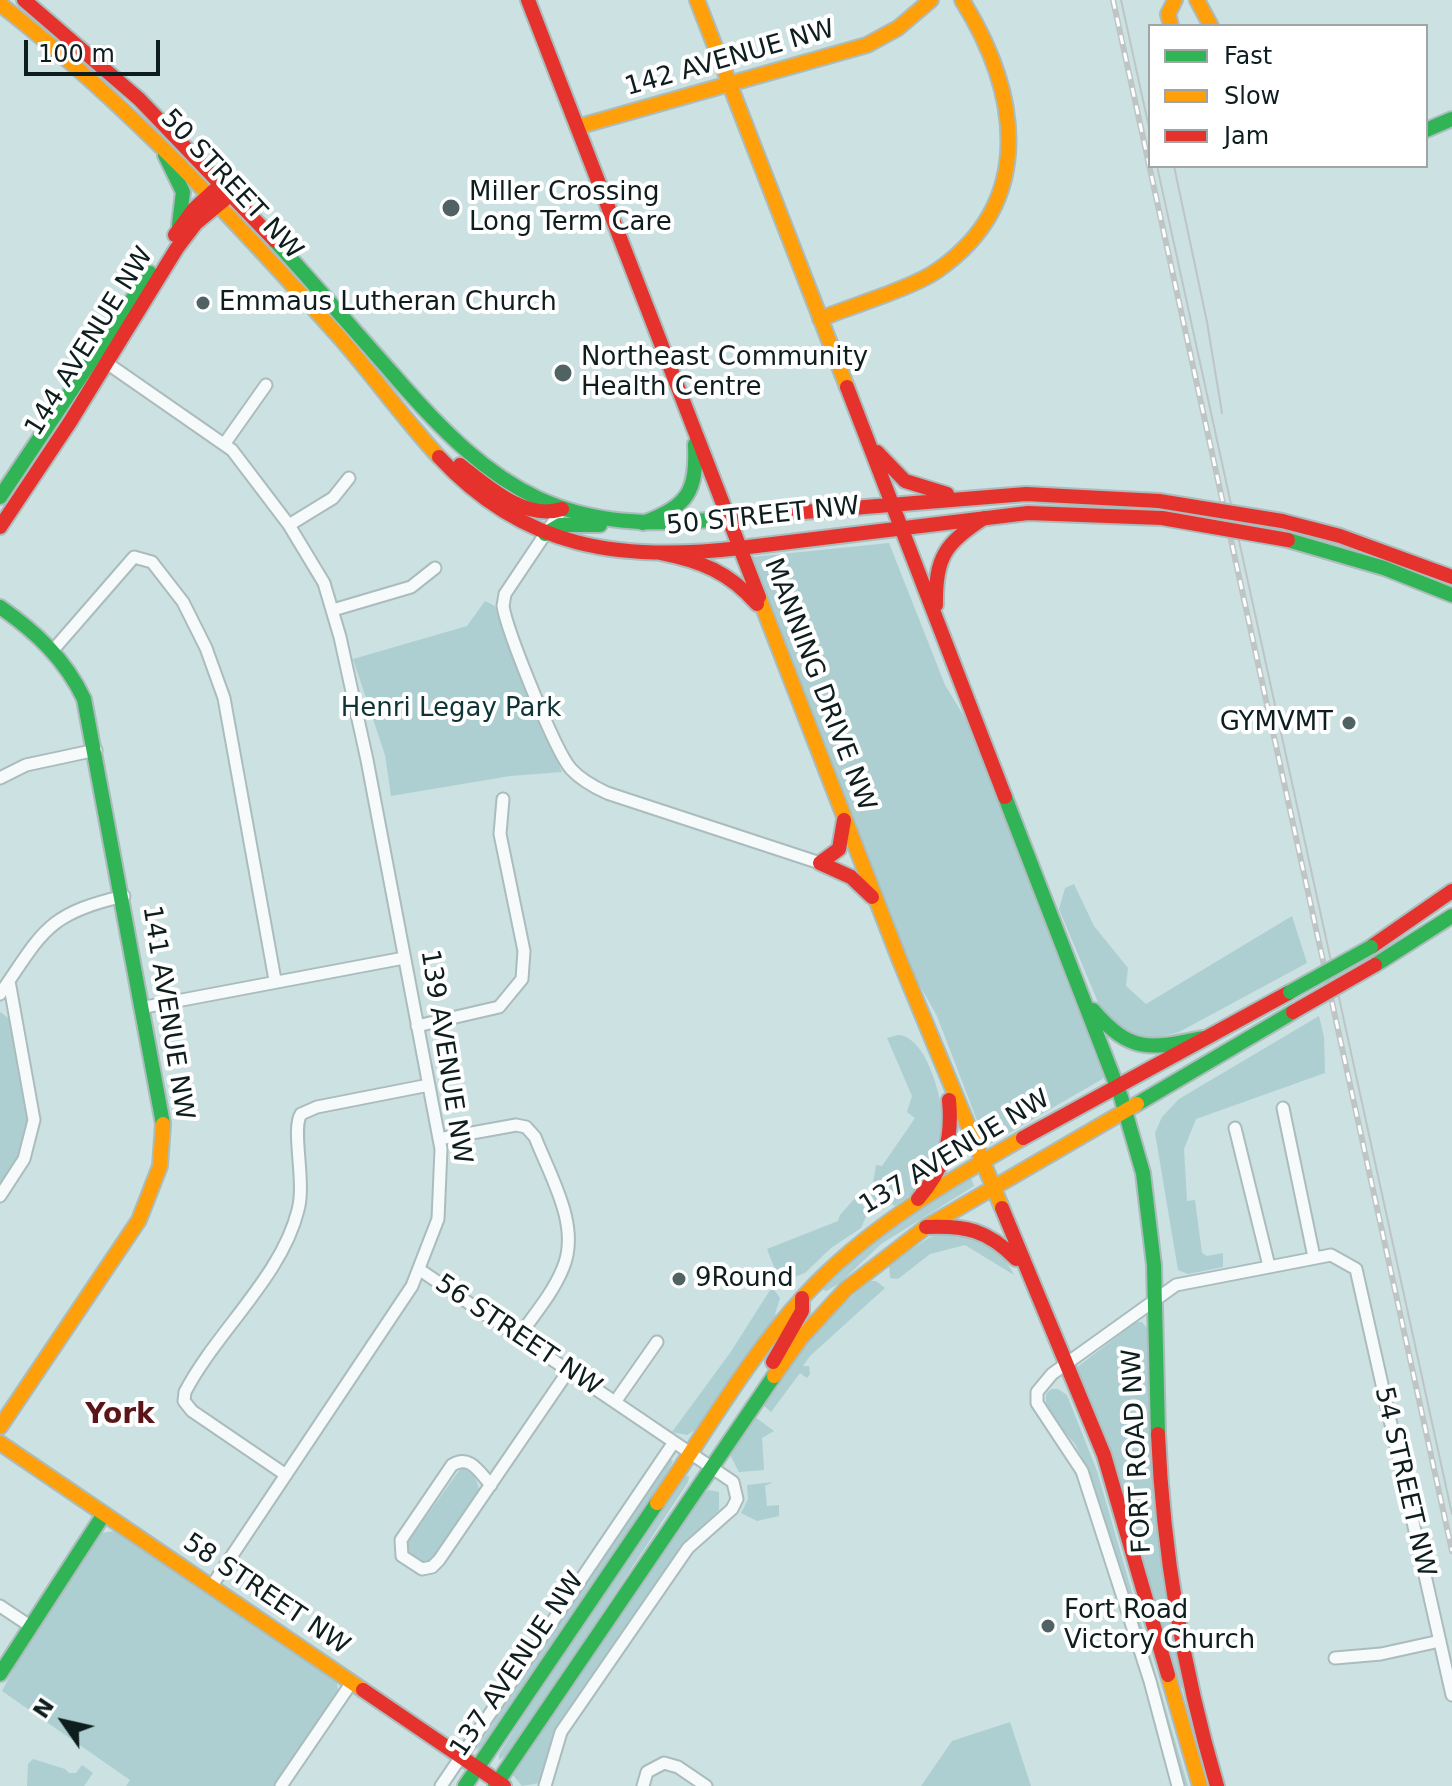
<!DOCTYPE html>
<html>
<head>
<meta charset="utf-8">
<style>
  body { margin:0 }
  #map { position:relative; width:1452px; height:1786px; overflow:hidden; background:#cbe1e2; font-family:"DejaVu Sans",sans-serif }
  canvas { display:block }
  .legend { position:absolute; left:1148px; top:24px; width:280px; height:144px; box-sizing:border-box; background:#fff; border:2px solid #9fa5a5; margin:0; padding:10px 14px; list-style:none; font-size:24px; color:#0e1d1e }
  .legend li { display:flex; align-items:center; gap:16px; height:40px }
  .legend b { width:40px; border:2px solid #9fa5a5 }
  .north { position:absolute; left:24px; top:1682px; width:80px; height:80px; -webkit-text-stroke:6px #fff; paint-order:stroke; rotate:304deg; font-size:22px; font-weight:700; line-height:32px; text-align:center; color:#0e1d1e }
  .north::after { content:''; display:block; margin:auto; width:28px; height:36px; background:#0e1d1e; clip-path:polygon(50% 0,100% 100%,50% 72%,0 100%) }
  .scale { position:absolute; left:24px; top:40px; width:136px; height:36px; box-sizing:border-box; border:4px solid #0e1d1e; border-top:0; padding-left:10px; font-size:24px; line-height:28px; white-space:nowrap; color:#0e1d1e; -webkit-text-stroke:6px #fff; paint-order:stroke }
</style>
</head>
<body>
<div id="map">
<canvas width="1452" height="1786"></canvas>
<ul class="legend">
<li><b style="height:10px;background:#30b455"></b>Fast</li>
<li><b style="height:10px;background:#ff9f0a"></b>Slow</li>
<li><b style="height:10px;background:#e5322d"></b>Jam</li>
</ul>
<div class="north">N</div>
<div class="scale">100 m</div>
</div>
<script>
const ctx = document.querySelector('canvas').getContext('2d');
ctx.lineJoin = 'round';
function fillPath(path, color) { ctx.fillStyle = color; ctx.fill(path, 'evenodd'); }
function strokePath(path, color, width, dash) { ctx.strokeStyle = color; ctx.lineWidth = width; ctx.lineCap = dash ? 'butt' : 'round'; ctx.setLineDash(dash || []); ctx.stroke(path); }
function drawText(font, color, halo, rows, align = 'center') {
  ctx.font = font + ' "DejaVu Sans",sans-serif'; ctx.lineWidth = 8; ctx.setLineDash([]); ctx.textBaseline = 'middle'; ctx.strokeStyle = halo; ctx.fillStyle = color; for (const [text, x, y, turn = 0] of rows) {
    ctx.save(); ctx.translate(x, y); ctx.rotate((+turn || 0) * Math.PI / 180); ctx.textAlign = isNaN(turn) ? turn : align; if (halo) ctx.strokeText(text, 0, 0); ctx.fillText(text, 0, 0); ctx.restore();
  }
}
const green = new Path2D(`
  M889 543 945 685 968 723 1104 1078 990 1144H986L937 1016 907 963 752 557Z
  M485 601 495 606 502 629 562 772 510 776 391 796 385 755 353 659 467 626Z
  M1074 884 1094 926 1128 968 1126 986 1146 1004 1292 916 1307 963 1179 1032 1146 1041 1133 1037 1105 1019 1059 909 1065 888Z
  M0 1012 11 1020 28 1124 18 1159 0 1185Z
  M1319 1016 1324 1037 1325 1073 1196 1119 1184 1149 1187 1201 1195 1200 1202 1253 1207 1256 1223 1253V1267L1188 1274 1178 1270 1155 1133 1162 1117 1179 1099Z
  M898 1035C932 1036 952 1129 941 1157 933 1178 912 1195 895 1206L892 1204 880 1208 871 1195 876 1165 882 1166 915 1118 907 1112 912 1096 887 1038Z
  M971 1178 974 1186 881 1244 840 1283 826 1291 821 1289C829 1265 945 1185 971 1178Z
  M856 1197 868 1212 861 1228 831 1248 805 1273 789 1279 774 1267 767 1249 838 1221 840 1215Z
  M970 1229 1002 1254 1014 1275 965 1245 930 1254 898 1279 890 1278 889 1265 930 1237Z
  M870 1281H876L885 1288 810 1356 803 1366H809L810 1374 807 1378 800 1373 771 1412 761 1403C793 1358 826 1316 870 1281Z
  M772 1287 780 1298 775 1314 778 1317 702 1426 687 1435 672 1432 730 1353Z
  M1136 1322H1142L1148 1329 1152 1464 1184 1687 1181 1688 1076 1368Z
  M1051 1389H1058L1067 1395 1097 1471 1188 1786H1184L1090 1474 1075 1444 1051 1415 1046 1405V1394Z
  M755 1417 774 1431 762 1438 764 1470 739 1472 730 1455Z
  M669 1458 673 1461 653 1498 485 1745 475 1750Z
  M461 1468C472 1471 478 1479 479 1491L433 1560 422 1563 407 1553 405 1546Z
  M685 1476H689L688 1482 511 1752 499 1760V1754L582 1624Z
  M773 1482 765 1486 767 1506 779 1505V1516L757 1521 741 1513 748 1499 747 1485Z
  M709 1490 719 1492V1510L681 1546 568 1710 552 1737 539 1783 522 1786 513 1775 696 1499Z
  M114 1531 337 1682 338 1693 274 1786H126L130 1780 2 1691 29 1640 102 1533Z
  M1010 1722 1031 1786H921L952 1741Z
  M33 1759 65 1769 69 1773H76L82 1765 93 1773 84 1786H27L28 1764Z`);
const street = new Path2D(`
  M101 359 232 450 289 525 324 583 340 637 367 760 441 1149 438 1219 412 1286 211 1587
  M225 443 266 385
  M562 509 505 594 503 606C507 631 555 751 571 769 581 780 594 787 607 793L820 863
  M289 525 333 498 349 478
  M333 610 411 587 435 568
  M54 649 134 557 152 562 183 602 206 648 224 698 275 980
  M0 778 26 765 96 750
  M0 994C43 932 46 914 124 896
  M145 1007 404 958
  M417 1026 499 1007 522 979 524 951 500 834 503 799
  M1283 1108 1314 1257
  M1235 1128 1269 1266
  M439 1139 516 1125 526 1127 535 1137C550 1176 581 1226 563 1268 553 1293 534 1315 519 1336
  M0 1196 24 1159 34 1120 9 981
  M420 1270 733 1482 737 1499 732 1509 688 1548 561 1732 545 1786
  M615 1402 657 1342
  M286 1475 192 1411 184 1401 185 1392C216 1332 282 1276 298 1210 306 1182 291 1129 301 1114L317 1107 429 1085
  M491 1485C479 1472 470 1454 452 1465L401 1540 402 1556 422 1569 432 1567 439 1560 569 1370
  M0 1606 30 1626
  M1335 1658 1381 1654 1440 1641
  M281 1786 352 1682
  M441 1786 674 1442
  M643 1786 647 1772 664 1763 678 1767 706 1786
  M1178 1786 1150 1681 1082 1471 1037 1403V1392L1052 1374 1176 1285 1331 1255 1356 1269 1452 1695`);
const fast = new Path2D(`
  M1426 130 1452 119
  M165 155 183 192 179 225
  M275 241C315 285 353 329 392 373 497 495 564 537 729 518
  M0 497 150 273
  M643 523C688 506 697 492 695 444
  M545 534 560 525H600
  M1288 540 1384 568 1452 595
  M0 607C36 632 65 659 84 699L163 1124
  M1005 797 1121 1097 1143 1173 1154 1265 1158 1434
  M1375 965 1452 916
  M1093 1010C1131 1054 1150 1049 1203 1038
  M1137 1104 1293 1012
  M0 1674 104 1514
  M465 1786 657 1503
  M495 1786 774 1376`);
const slow = new Path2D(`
  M697 0 847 387
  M1197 0 1211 26
  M0 4C127 103 235 220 342 340 375 378 405 420 439 457
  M1171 26 1168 14 1175 0
  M577 127 867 45 898 28 931 0
  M820 319C851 306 913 288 938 270 1038 200 1018 90 962 0
  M759 597 900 961 1002 1208
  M774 1376 801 1338 846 1289 926 1227 1137 1104
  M0 1427 139 1220 160 1166 163 1124
  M0 1443 363 1690
  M657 1503C705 1434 748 1357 806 1294 867 1228 945 1183 1023 1138
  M1168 1675 1200 1786`);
const jam = new Path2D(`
  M24 0 139 99 275 241
  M528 0 759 597
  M175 235 194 209 217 188
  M847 387 1005 797
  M877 452 905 481 947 494
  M439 457C524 549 621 562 740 548
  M460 465C487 486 525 521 562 509
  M729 518 1026 494 1159 501
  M1282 521 1340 536 1452 577
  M0 527 70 422 177 248 196 223 225 199
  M740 548 1028 513 1162 518
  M660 553C701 561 729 572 757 604
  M936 605C935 557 945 544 984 518
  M844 820 839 849 820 863 851 877 872 897
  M1371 947 1452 891
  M1023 1138 1290 992
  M918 1199C944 1169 953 1140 949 1100
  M1002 1208 1104 1455 1168 1675
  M926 1227C965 1225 988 1230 1016 1259
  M773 1362 802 1311V1298
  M1158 1434C1163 1554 1183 1670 1217 1786
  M363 1690 504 1786`);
const tram = new Path2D(`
  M1121 0 1150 132
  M1157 166 1452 1514
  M1174 166 1207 322 1222 413`);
const rail = new Path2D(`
  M1113 0 1452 1551`);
const fastBridge = new Path2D(`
  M1290 992 1371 947`);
const jamBridge = new Path2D(`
  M1159 501 1282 521
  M1162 518 1288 540
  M1293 1012 1375 965`);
const markers = [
  [451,208,10,"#506263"],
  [203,303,8,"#506263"],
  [563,373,10,"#506263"],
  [1349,723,8,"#506263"],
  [679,1279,8,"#506263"],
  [1048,1626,8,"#506263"]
];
const streetNames = [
  ["142 AVENUE NW",730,59,-16],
  ["50 STREET NW",231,185,47],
  ["144 AVENUE NW",90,342,-58],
  ["50 STREET NW",763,517,-6],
  ["MANNING DRIVE NW",819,685,69],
  ["141 AVENUE NW",167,1013,81],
  ["139 AVENUE NW",445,1057,81],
  ["137 AVENUE NW",955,1153,-31],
  ["56 STREET NW",518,1336,34],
  ["FORT ROAD NW",1138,1451,-93],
  ["54 STREET NW",1404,1482,77],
  ["58 STREET NW",266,1595,34],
  ["137 AVENUE NW",518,1665,-56]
];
const poiNames = [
  ["Miller Crossing",469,193],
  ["Long Term Care",469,223],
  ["Emmaus Lutheran Church",219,303],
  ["Northeast Community",581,358],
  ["Health Centre",581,388],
  ["GYMVMT",1333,723,"right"],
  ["9Round",695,1279],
  ["Fort Road",1064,1611],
  ["Victory Church",1064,1641]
];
const parkNames = [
  ["Henri Legay Park",451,709]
];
const neighbourhoodNames = [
  ["York",120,1416]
];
fillPath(green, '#adcfd2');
strokePath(street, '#abbcbd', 15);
strokePath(fast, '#abbcbd', 18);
strokePath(slow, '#abbcbd', 18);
strokePath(jam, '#abbcbd', 18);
strokePath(street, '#f7fafb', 11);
strokePath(fast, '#30b455', 14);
strokePath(slow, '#ff9f0a', 14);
strokePath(jam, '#e5322d', 14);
strokePath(tram, '#bfc5c5', 2);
strokePath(rail, '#bfc5c5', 6);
strokePath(rail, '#fff', 3, [9]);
strokePath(fastBridge, '#abbcbd', 18, []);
strokePath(jamBridge, '#abbcbd', 18, []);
strokePath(fastBridge, '#30b455', 14);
strokePath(jamBridge, '#e5322d', 14);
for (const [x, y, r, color] of markers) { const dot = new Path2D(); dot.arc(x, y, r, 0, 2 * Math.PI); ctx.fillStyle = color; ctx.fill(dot); strokePath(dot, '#fff', 3); }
drawText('26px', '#0e1d1e', '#fff', streetNames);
drawText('26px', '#0e1d1e', '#fff', poiNames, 'left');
drawText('26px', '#0f3436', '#fff', parkNames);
drawText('bold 28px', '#5a1519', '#fff', neighbourhoodNames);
</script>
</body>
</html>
